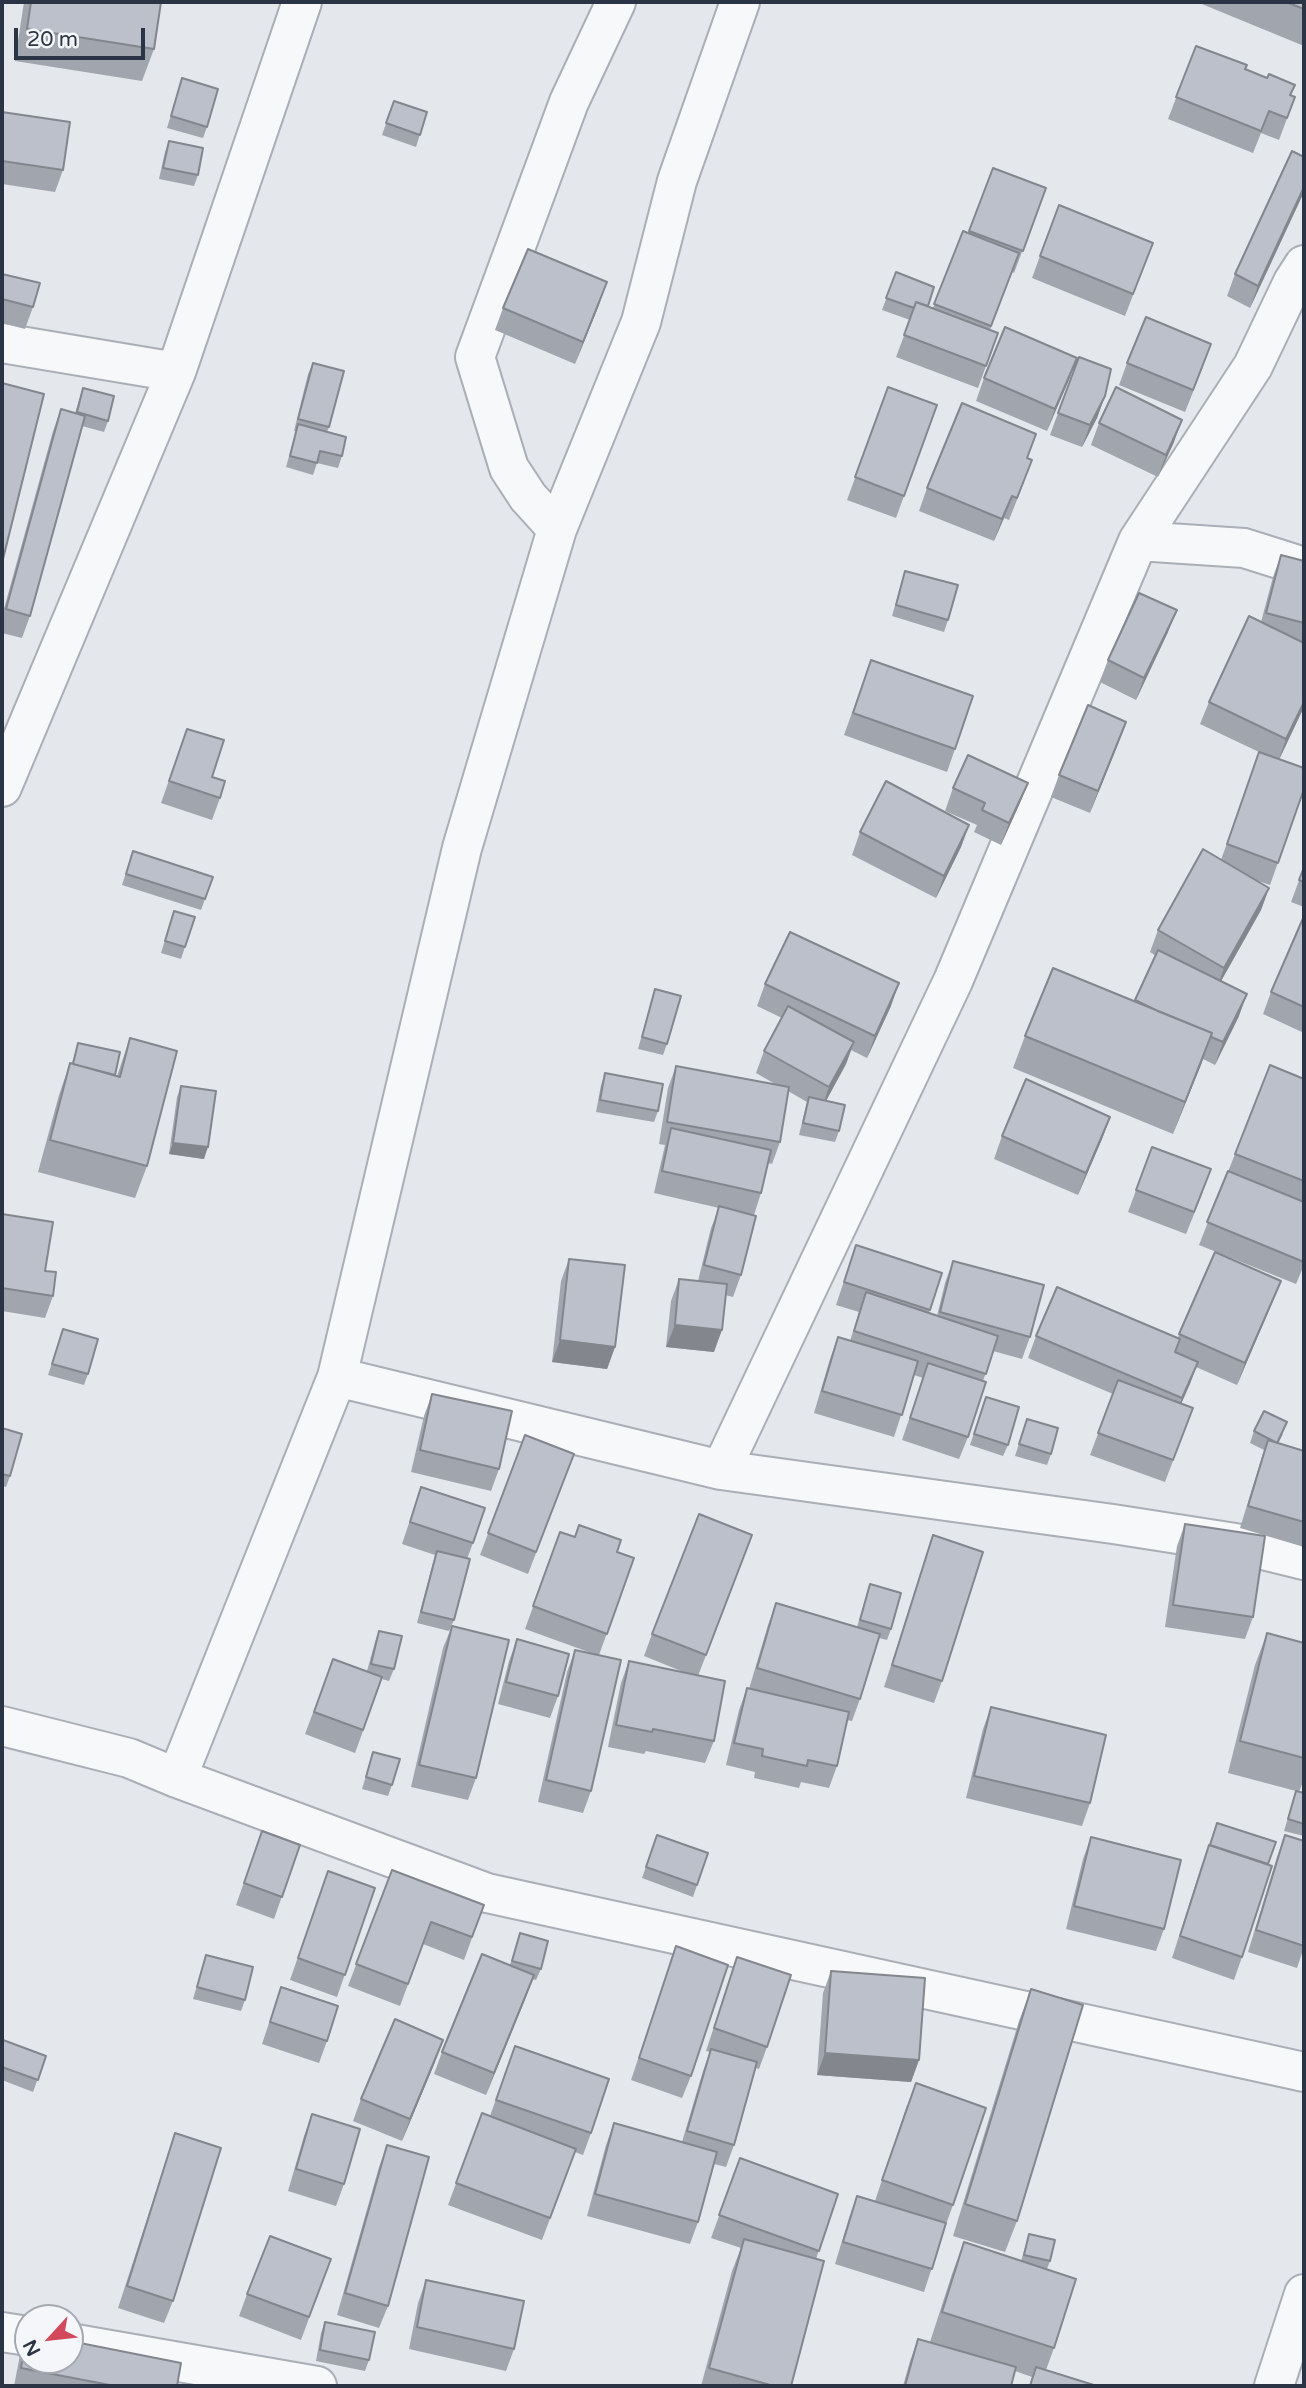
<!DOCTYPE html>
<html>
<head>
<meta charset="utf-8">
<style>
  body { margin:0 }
  #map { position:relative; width:1306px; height:2388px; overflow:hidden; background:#e4e7ec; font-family:"Varela Round",sans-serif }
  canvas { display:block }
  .frame { position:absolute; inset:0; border:4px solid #2b3445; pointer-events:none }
  .north { position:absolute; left:14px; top:2304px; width:70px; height:70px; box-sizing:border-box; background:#f4f6f9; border:2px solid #a4a8b1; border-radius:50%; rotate:243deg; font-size:19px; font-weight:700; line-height:28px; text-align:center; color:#2b3445 }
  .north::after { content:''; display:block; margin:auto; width:24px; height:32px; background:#d1495b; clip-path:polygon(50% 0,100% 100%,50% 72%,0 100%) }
  .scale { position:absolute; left:14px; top:28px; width:131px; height:32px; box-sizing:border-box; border:4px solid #2b3445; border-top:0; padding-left:9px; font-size:21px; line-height:24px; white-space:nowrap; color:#2b3445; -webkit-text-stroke:5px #f4f6f9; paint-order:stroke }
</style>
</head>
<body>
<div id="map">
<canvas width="1306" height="2388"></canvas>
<div class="frame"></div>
<div class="north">N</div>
<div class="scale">20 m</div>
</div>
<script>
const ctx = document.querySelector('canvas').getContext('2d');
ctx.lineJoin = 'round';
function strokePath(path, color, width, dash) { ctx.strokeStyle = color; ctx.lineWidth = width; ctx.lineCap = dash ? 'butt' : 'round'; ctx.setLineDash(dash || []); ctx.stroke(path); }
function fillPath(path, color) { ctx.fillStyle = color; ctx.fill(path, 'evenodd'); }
const street = new Path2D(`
  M2 343 176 372
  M557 529 528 497 509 468 475 357 569 102 616 2
  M1138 541 1244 548 1304 567
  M2 787 176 372 302 2
  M337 1377 721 1470 1113 1524 1235 1543 1304 1560
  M721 1470 953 981 1138 541 1253 366 1293 282 1304 265
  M2 1726 129 1758 177 1778 487 1893 1304 2072
  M177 1778 337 1377 462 848 557 529 641 322 677 181 740 2
  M2 2332 28 2336
  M70 2343 317 2386
  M1274 2386 1304 2294`);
const wall = new Path2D(`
  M24 2H161L154 49 142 81 15 61Z
  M1197 2H1304V46Z
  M1196 46 1245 69 1295 97 1279 140 1261 133 1253 153 1168 119Z
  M182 78 207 127 203 138 167 128Z
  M394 101 427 112 416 147 382 135Z
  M2 112 63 170 55 192 2 184Z
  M169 141 198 175 194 186 159 179 165 152Z
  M1304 157V192L1250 308 1227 296 1235 274Z
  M993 168 1046 188 1014 273 1012 272 990 330 998 333 978 388 896 357 910 320 882 310 896 272 928 306 933 308 963 231 969 233Z
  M1153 243 1125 316 1032 278 1040 256Z
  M2 274 33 307 25 329 2 323Z
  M599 305 575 364 495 330 503 308Z
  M1077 358 1047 431 976 401 984 378Z
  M313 363 329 427 327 432 342 456 338 468 317 463 313 475 286 467 296 431H294L308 374Z
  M1127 363 1203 367 1185 412 1119 385Z
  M888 387 937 405 896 518 847 500Z
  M83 388 108 421 104 432 82 426 30 616 22 638 2 633V616L53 431 61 409 75 413Z
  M1105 396 1097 418 1082 447 1050 435 1058 413Z
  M1099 423 1174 442 1158 477 1091 445Z
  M1027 458 1024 482 1009 520 1004 518 994 541 919 511 927 488Z
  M1281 555 1304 561V707L1279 759 1304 789 1270 885 1255 880 1269 888 1261 910 1221 981 1239 1016 1215 1065 1203 1059 1173 1134 1013 1068 1025 1036 1134 1001 1156 956 1150 952 1158 930 1221 860 1259 752 1200 724 1209 702 1261 622 1273 577Z
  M905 571 948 620 944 632 892 616Z
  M1168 632 1136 700 1100 682 1108 660Z
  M871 660 955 749 947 772 844 735Z
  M1126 722 1090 813 1051 797 1059 775Z
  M187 729 212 777 220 798 212 820 161 803Z
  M1028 783 1019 805 1001 845 974 832 977 825 945 811 953 788Z
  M969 825 961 847 936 898 852 855 860 832Z
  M133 851 213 877 201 910 122 885Z
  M1304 867V907L1291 902Z
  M174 911 185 947 181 959 161 953Z
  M1304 916V1033L1263 1014 1271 992Z
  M765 984 891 1006 867 1058 851 1050 846 1064 826 1101 839 1131 835 1142 799 1135 807 1102 788 1091 780 1142 772 1164 768 1163 761 1193 754 1215 741 1275 733 1297 725 1295 714 1352 666 1347 671 1301 679 1279 698 1281 711 1228 719 1208 654 1193 665 1145 659 1144 668 1088 676 1066 775 1084 756 1073 764 1051 782 1018 757 1006Z
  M655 989 667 1044 663 1055 638 1049Z
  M130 1038 147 1166 135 1198 38 1172 59 1095 70 1063H72L78 1043 115 1075 117 1076Z
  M605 1073 658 1111 654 1122 596 1112 601 1085Z
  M1304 1079V1227L1303 1229H1304V1265L1296 1284 1199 1245 1235 1154Z
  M181 1086 204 1159 169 1154 177 1097Z
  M1110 1117 1102 1139 1078 1195 994 1159 1002 1136Z
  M1152 1147 1203 1192 1186 1234 1128 1212Z
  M2 1214 45 1271 53 1296 45 1318 2 1311Z
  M856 1245 942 1273 929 1313 937 1316 945 1283 953 1261 1030 1337 1022 1359 993 1351 983 1381 968 1437 959 1459 902 1440 923 1378 914 1375 894 1437 814 1413 830 1359 838 1337 850 1341 859 1312 836 1305Z
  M569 1259 615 1347 607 1369 552 1362 561 1281Z
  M1281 1281 1272 1303 1237 1385 1196 1367 1181 1404 1193 1408 1165 1482 1090 1455 1113 1394 1028 1358 1036 1336 1178 1338 1179 1334Z
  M63 1329 88 1374 84 1385 48 1375Z
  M432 1394 499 1469 491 1491 411 1472 424 1416Z
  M986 1397 1008 1445 1003 1456 970 1445Z
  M1027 1419 1051 1454 1047 1465 1015 1456Z
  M2 1428 10 1476 6 1487 2 1486Z
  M1254 1431 1283 1434 1278 1444 1304 1451V1547L1240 1528 1264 1450 1250 1443Z
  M525 1435 574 1454 528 1574 480 1555Z
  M421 1487 473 1543 467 1559 454 1620 449 1631 417 1623 435 1555 402 1544Z
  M1185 1524 1253 1617 1245 1639 1165 1627 1177 1546Z
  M560 1532 634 1558 599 1655 591 1791 583 1813 538 1802 567 1672 575 1650 594 1654 525 1629Z
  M752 1535 698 1676 714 1741 705 1763 646 1751 644 1754 608 1747 621 1683 629 1661 686 1673 644 1656 652 1634Z
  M933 1535 942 1681 934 1703 884 1687Z
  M870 1584 891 1629 887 1640 879 1638 860 1699 852 1721 847 1720 837 1766 829 1788 801 1782 799 1788 754 1778 755 1772 726 1765 739 1710 747 1688 749 1689 768 1625 776 1603 857 1627Z
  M452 1626 476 1778 468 1800 411 1787 443 1648Z
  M379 1631 394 1669 389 1681 382 1679 355 1753 305 1734 333 1659 367 1671 375 1642Z
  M1267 1633 1304 1643V1779L1299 1792 1304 1793V1836L1284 1831 1296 1791 1228 1773 1255 1665Z
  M517 1639 558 1696 550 1718 498 1704 509 1661Z
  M991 1707 1090 1803 1082 1826 966 1798 983 1729Z
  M373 1752 392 1785 388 1796 362 1789Z
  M1217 1823 1268 1864 1242 1957 1234 1980 1172 1958 1201 1867Z
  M262 1831 300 1845 274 1919 236 1905Z
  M657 1835 708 1853 693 1897 642 1878Z
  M1285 1835 1304 1841V1947L1297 1968 1248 1952 1277 1857Z
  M1091 1837 1164 1929 1156 1951 1066 1929 1083 1859Z
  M392 1870 484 1905 464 1960 423 1944 400 2006 348 1986Z
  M328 1871 375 1888 337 1997 290 1980Z
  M520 1933 541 1969 536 1980 532 1979 486 2095 434 2074 442 2052 510 1965Z
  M676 1946 691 2076 682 2098 631 2080Z
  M206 1955 245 2000 241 2011 193 1999Z
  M737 1957 767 2047 759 2069 756 2068 734 2145 726 2167 714 2164 698 2222 690 2244 587 2216 606 2145 614 2123 682 2142 703 2071 710 2052 706 2051Z
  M831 1971 919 2060 911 2082 817 2075 823 1993Z
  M281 1987 327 2041 319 2063 262 2044Z
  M1031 1989 1017 2221 1005 2252 953 2236 1019 2021Z
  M2 2043 46 2056 33 2092 2 2080Z
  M515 2046 591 2133 583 2155 575 2152 542 2240 448 2205 482 2113 490 2116Z
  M435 2062 402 2141 353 2121 361 2099Z
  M907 2105 953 2205 945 2227 924 2292 835 2264 849 2218 857 2196 875 2201Z
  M312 2114 344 2184 336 2206 288 2191 304 2136Z
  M175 2133 173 2301 164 2323 118 2308Z
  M387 2145 388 2306 379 2328 337 2315 379 2167Z
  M740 2158 838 2194 816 2259 791 2386H701L732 2271 741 2248 711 2238Z
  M1029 2234 1050 2261 1047 2269 1054 2348 1046 2370 1097 2386H1029L1032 2377 1015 2371 1011 2386H903L910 2361 918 2339 930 2342 952 2274 964 2242 1021 2261Z
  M331 2259 301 2340 239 2316 247 2294Z
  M426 2280 514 2349 506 2371 409 2349 418 2303Z
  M325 2322 369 2360 365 2371 316 2361 321 2333Z
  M28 2333 177 2386H14L20 2355Z`);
const shadedWall = new Path2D(`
  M1304 187V192L1250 308 1258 286Z
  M607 282 599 305 575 364 583 342Z
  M1077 358 1069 380 1047 431 1055 409Z
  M1105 396 1097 418 1082 447 1090 425Z
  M1182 420 1174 442 1158 477 1166 455Z
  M1012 496 1004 518 994 541 1002 519Z
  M1177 610 1168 632 1136 700 1144 678Z
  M1304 702V707L1278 762 1286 739Z
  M1126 722 1118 744 1090 813 1098 791Z
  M1028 783 1019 805 1001 845 1009 823Z
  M969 825 961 847 936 898 944 876Z
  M1269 888 1261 910 1216 990 1224 968Z
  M899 983 891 1006 867 1058 875 1036Z
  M1247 994 1239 1016 1215 1065 1223 1042Z
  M1212 1033 1201 1065 1173 1134 1185 1102Z
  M854 1042 846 1064 821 1110 829 1087Z
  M1110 1117 1102 1139 1078 1195 1086 1173Z
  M173 1143 208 1147 204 1159 169 1154Z
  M1281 1281 1272 1303 1237 1385 1245 1363Z
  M675 1325 722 1330 714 1352 666 1347Z
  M560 1340 615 1347 607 1369 552 1362Z
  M1198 1362 1190 1384 1174 1420 1182 1398Z
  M534 1975 526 1997 486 2095 494 2073Z
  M443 2040 435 2062 402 2141 410 2119Z
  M825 2053 919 2060 911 2082 817 2075Z`);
const building = new Path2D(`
  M31 2H161L154 49 27 29Z
  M1286 2H1304V9Z
  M1196 46 1247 65 1245 69 1267 78 1269 74 1295 85 1290 95 1295 97 1287 118 1269 111 1261 131 1176 97Z
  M182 78 218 89 207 127 171 116Z
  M394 101 427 112 420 135 386 123Z
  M2 112 70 122 63 170 2 161Z
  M169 141 203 148 198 175 163 168Z
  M1292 151 1304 157V187L1258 286 1235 274Z
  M993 168 1046 188 1023 251 969 231Z
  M1059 205 1153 243 1133 294 1040 256Z
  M963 231 1019 253 991 326 934 304Z
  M528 249 607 282 583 342 503 308Z
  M896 272 934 287 928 306 916 302 914 308 886 298Z
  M2 274 40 283 33 307 2 299Z
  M916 302 998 333 986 366 904 335Z
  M1146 317 1211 344 1193 390 1127 363Z
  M1005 327 1077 358 1055 409 984 378Z
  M1079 357 1111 369 1105 396 1090 425 1058 413Z
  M313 363 344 371 329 427 298 419Z
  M2 383 44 394 2 563Z
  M888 387 937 405 904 496 855 477Z
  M1116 387 1182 420 1166 455 1099 423Z
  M83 388 114 396 108 421 77 412Z
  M962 403 1036 434 1027 458 1032 460 1017 498 1012 496 1002 519 927 488Z
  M61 409 85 416 30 616 6 609Z
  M298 424 346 437 342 456 320 451 317 463 290 456Z
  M1281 555 1304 561V623L1266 613Z
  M905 571 958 585 948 620 896 605Z
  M1139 593 1177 610 1144 678 1108 660Z
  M1249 616 1304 643V702L1286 739 1209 702Z
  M871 660 973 696 955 749 853 713Z
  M1088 705 1126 722 1098 791 1059 775Z
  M187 729 224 740 212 777 225 781 220 798 169 781Z
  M1259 752 1304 768V789L1278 863 1227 844Z
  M968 755 1028 783 1009 823 982 810 985 803 953 788Z
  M886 781 969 825 944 876 860 832Z
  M1203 849 1269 888 1224 968 1158 930Z
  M133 851 213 877 205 899 126 874Z
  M1304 867V882L1299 880Z
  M174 911 195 917 185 947 165 941Z
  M1304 916V1007L1271 992Z
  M790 932 899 983 875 1036 765 984Z
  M1158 950 1247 994 1223 1042 1211 1037 1212 1033 1160 1012 1135 1000Z
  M1053 968 1212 1033 1185 1102 1025 1036Z
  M655 989 681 996 667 1044 642 1037Z
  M788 1006 854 1042 829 1087 764 1051Z
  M130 1038 177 1051 147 1166 50 1140 70 1063 120 1077Z
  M78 1043 120 1052 115 1075 73 1064Z
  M1270 1065 1304 1079V1181L1235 1154Z
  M676 1066 789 1087 780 1142 667 1122Z
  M605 1073 663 1084 658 1111 600 1100Z
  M1026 1079 1110 1117 1086 1173 1002 1136Z
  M181 1086 216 1091 208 1147 173 1143Z
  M809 1097 845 1105 839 1131 803 1123Z
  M671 1128 771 1150 761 1193 662 1171Z
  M1152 1147 1211 1169 1194 1212 1136 1190Z
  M1228 1171 1304 1202V1225L1303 1229H1304V1262L1207 1222Z
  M719 1206 756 1216 741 1275 704 1265Z
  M2 1214 53 1222 45 1271 56 1272 53 1296 2 1288Z
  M856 1245 942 1273 930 1310 844 1282Z
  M1215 1252 1281 1281 1245 1363 1179 1334Z
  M569 1259 625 1265 615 1347 560 1340Z
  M953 1261 1044 1285 1030 1337 940 1312Z
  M679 1279 727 1284 722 1330 675 1325Z
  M1057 1287 1180 1339 1175 1352 1198 1362 1182 1398 1036 1336Z
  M866 1292 998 1336 986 1374 854 1331Z
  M63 1329 98 1339 88 1374 52 1364Z
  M838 1337 918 1361 902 1415 822 1391Z
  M928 1363 986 1382 968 1437 910 1418Z
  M1118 1380 1193 1408 1173 1460 1098 1433Z
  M432 1394 512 1411 499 1469 420 1450Z
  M986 1397 1019 1407 1008 1445 974 1434Z
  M1264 1411 1287 1422 1277 1443 1254 1431Z
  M1027 1419 1058 1428 1051 1454 1019 1444Z
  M2 1428 22 1434 10 1476 2 1474Z
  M525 1435 574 1454 536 1552 488 1533Z
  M1268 1440 1304 1451V1522L1248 1506Z
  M421 1487 485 1508 473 1543 410 1522Z
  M699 1514 752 1535 706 1655 652 1634Z
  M1185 1524 1265 1536 1253 1617 1173 1605Z
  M579 1525 621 1540 617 1552 634 1558 607 1634 533 1606 560 1532 575 1537Z
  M933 1535 983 1552 942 1681 892 1665Z
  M437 1551 470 1559 454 1620 421 1612Z
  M870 1584 901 1593 891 1629 860 1620Z
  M776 1603 880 1634 860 1699 757 1668Z
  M452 1626 509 1640 476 1778 419 1765Z
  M379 1631 402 1636 394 1669 371 1664Z
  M1267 1633 1304 1643V1758L1240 1741Z
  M517 1639 569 1654 558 1696 506 1682Z
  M575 1650 621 1660 591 1791 546 1780Z
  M333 1659 382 1677 363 1730 314 1712Z
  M629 1661 725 1681 714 1741 653 1729 652 1732 616 1725Z
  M747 1688 849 1712 837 1766 808 1760 807 1766 762 1756 763 1749 734 1743Z
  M991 1707 1106 1735 1090 1803 974 1776Z
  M373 1752 400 1759 392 1785 366 1777Z
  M1296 1791 1304 1793V1824L1288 1819Z
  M1217 1823 1276 1842 1268 1864 1210 1845Z
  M262 1831 300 1845 282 1897 244 1883Z
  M657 1835 708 1853 697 1885 646 1867Z
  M1285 1835 1304 1841V1946L1256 1930Z
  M1091 1837 1181 1860 1164 1929 1074 1906Z
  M1209 1845 1272 1866 1242 1957 1180 1936Z
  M392 1870 484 1905 472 1937 431 1922 408 1984 356 1964Z
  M328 1871 375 1888 345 1975 298 1958Z
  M520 1933 548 1941 541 1969 512 1961Z
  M676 1946 728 1965 691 2076 639 2058Z
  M482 1954 534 1975 494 2073 442 2052Z
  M206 1955 253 1967 245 2000 197 1987Z
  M737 1957 791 1975 767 2047 714 2028Z
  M831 1971 925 1978 919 2060 825 2053Z
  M281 1987 338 2006 327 2041 270 2022Z
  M1031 1989 1083 2005 1017 2221 965 2204Z
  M395 2019 443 2040 410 2119 361 2099Z
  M3 2040 46 2056 38 2080 2 2067Z
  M515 2046 609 2079 591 2133 496 2100Z
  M711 2049 757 2062 734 2145 687 2131Z
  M916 2083 986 2108 953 2205 882 2180Z
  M482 2113 576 2149 550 2218 456 2183Z
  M312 2114 360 2129 344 2184 296 2169Z
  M614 2123 717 2152 698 2222 595 2194Z
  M175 2133 221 2148 173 2301 127 2286Z
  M387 2145 429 2157 388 2306 345 2293Z
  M740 2158 838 2194 819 2251 719 2215Z
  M857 2196 946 2223 932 2269 843 2242Z
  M1029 2234 1055 2240 1050 2261 1024 2255Z
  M270 2236 331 2259 309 2317 247 2294Z
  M744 2239 824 2261 791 2386H774L709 2368Z
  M964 2242 1076 2279 1054 2348 942 2312Z
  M426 2280 524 2301 514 2349 417 2327Z
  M325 2322 375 2332 369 2360 320 2350Z
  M28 2333V2360H70V2341L181 2363 177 2386H115L21 2368Z
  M918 2339 1016 2367 1011 2386H905Z
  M1036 2367 1097 2386H1030Z`);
strokePath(street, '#a9aeb7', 42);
strokePath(street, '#f7f8fa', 38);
fillPath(wall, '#a1a5ae');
fillPath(shadedWall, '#83868d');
fillPath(building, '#bbc0ca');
strokePath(building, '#83868d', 2);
</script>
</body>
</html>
